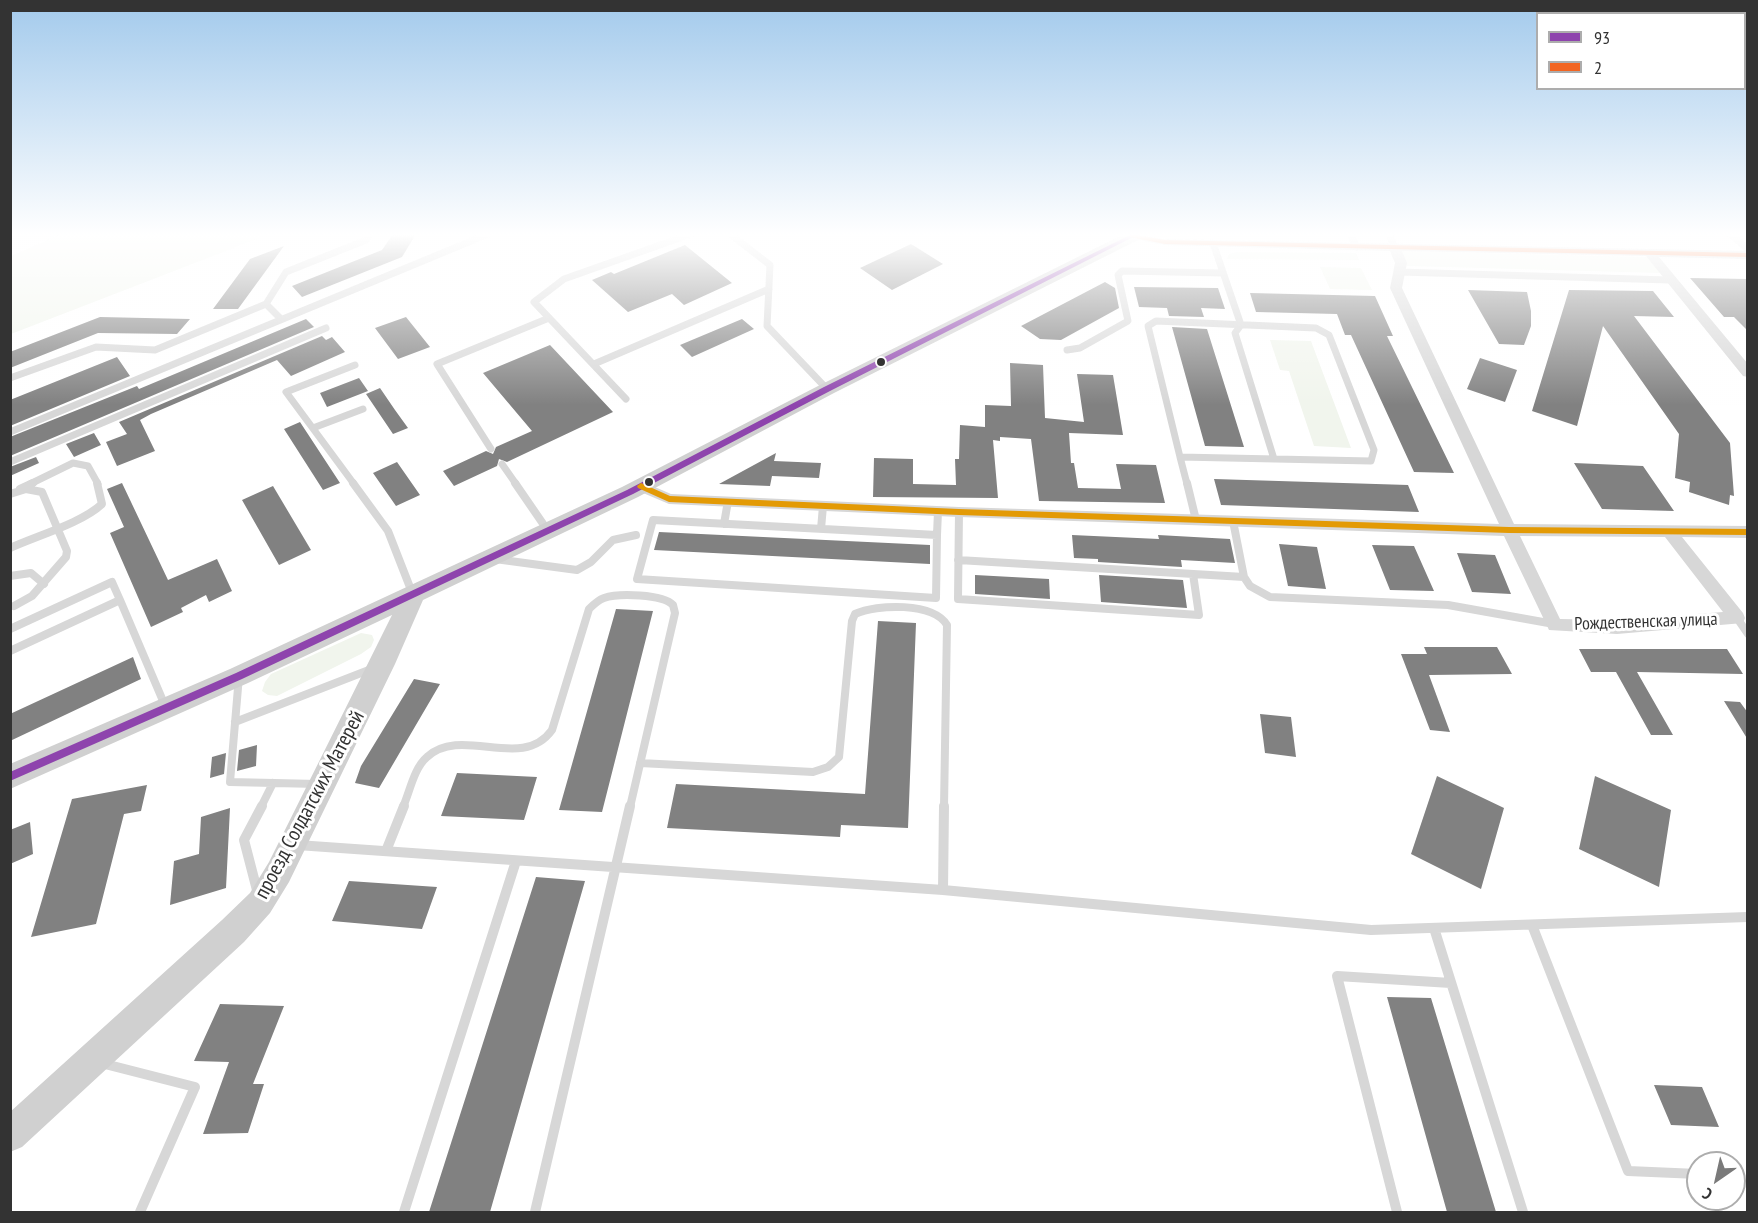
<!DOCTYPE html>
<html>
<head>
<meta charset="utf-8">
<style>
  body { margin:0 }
  #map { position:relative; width:1758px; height:1223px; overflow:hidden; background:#fff; font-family:"PT Sans Narrow",sans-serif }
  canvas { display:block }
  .frame { position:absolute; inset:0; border:12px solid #333; pointer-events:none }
  .legend { position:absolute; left:1536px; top:12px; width:210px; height:78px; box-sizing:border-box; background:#fff; border:2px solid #adadad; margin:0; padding:8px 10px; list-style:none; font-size:18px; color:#333 }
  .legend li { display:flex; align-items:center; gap:12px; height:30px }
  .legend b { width:30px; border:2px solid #adadad }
  .north { position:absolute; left:1686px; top:1151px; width:60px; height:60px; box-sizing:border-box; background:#fff; border:2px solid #adadad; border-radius:50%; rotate:214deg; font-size:16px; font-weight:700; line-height:24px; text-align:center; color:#333 }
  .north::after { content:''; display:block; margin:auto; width:21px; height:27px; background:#7a7a7a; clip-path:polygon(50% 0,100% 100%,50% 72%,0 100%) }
</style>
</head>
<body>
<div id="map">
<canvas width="1758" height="1223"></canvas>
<div class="frame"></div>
<ul class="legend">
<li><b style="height:8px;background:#8e44ad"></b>93</li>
<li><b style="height:8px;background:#f26522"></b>2</li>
</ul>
<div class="north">С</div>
</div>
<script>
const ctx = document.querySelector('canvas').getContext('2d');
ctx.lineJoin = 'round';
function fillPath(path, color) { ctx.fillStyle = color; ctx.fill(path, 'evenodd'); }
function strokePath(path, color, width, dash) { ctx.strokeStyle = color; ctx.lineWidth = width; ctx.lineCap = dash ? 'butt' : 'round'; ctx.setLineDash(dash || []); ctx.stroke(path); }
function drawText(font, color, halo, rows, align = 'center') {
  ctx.font = font + ' "PT Sans Narrow",sans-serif'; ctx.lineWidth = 6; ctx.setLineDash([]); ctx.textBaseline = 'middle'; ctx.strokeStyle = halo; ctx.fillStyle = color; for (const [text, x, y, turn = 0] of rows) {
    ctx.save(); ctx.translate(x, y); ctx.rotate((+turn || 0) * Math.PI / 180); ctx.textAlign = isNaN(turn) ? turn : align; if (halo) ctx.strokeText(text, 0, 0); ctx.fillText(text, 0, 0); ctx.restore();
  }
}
const green = new Path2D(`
  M61 234H270L11 334V256Z
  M1401 251 1648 257 1660 273 1407 266Z
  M1236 252 1356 253 1359 260 1227 259 1229 254Z
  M1320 267 1361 268 1372 290 1330 289Z
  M1270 340 1311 341 1351 448 1314 446 1289 371 1280 370Z
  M361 633 372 635 374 640 371 647 361 654 277 696 268 695 262 691 265 682 271 674Z`);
const building = new Path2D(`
  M393 234H416L402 257 302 297 292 286 382 250Z
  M911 244 943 264 892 290 860 268Z
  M685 245 732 283 684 305 672 294 628 312 592 280 611 272 614 274Z
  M284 246 238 309H213L250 259Z
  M1690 278 1748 279V331L1734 317H1724Z
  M1105 282 1115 288 1119 308 1061 340 1040 339 1021 326Z
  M1134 287 1218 288 1225 309 1201 308 1204 317 1169 316 1167 308 1139 307Z
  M1468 290 1527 292 1531 311V326L1524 345 1499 344Z
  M1569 290 1653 291 1674 317 1634 316 1730 443 1734 496 1730 495 1729 505 1689 492 1690 482 1675 478 1679 434 1603 326 1577 426 1532 411Z
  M1250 293 1375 296 1393 336H1387L1454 473 1414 472 1351 335H1345L1337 314 1256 312Z
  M100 317 190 319 177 334 98 333 10 368V352Z
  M406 317 430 347 398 359 375 328Z
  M306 319 314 327 10 456V437L137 386 139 389Z
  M742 319 754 329 692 357 680 345Z
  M1172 327 1207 329 1244 447 1205 446Z
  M322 336 326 340 332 337 345 352 291 376 277 360 151 414 140 420 155 451 117 466 106 442 127 434 119 422Z
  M550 345 613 412 507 462 499 459 497 466 454 486 443 471 486 451 493 454 496 447 532 431 483 373Z
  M117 357 130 376 10 426V400Z
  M1480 358 1517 370 1505 402 1467 389Z
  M1010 363 1043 365 1045 418 1084 422 1077 374 1113 375 1123 435 1069 433 1071 463H1074L1078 488 1121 489 1116 464 1156 465 1165 503 1039 501 1031 439 1000 437V441L993 440 998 498 873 497 874 458 913 459V484L956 485 955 459H959L960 425 985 427V405L1011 406Z
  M359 378 368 391 327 407 320 393Z
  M380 388 395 410 408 428 393 434 366 394Z
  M300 422 340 483 323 490 284 429Z
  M94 433 101 445 74 457 66 444Z
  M776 453 774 461 821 463 819 478 772 476 770 486 719 484Z
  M36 457 39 463 10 476V467Z
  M397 462 420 495 396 506 373 473Z
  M1574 463 1643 466 1674 511 1602 509Z
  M1214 479 1408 485 1419 512 1221 505Z
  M122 483 168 580 217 559 232 591 209 602 206 595 181 608 183 612 151 627 110 533 124 527 107 489Z
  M273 486 311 550 279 565 242 500Z
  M659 532 930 545V564L654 550Z
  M1072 535 1159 539 1158 535 1230 539 1235 563 1181 560 1182 567 1098 562V559L1074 558Z
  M1279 544 1317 547 1326 589 1288 586Z
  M1372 545 1414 546 1434 591 1390 590Z
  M1457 553 1495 555 1511 594 1472 592Z
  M975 575 1049 579 1050 599 975 594Z
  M1099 575 1183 580 1187 608 1101 602Z
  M616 609 653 611 602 812 559 810Z
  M878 621 916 623 908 828 841 825 840 837 667 828 676 784 865 794Z
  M1424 647H1497L1512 674 1429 675 1450 732 1430 730 1401 654H1427Z
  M1579 649H1727L1743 674 1637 672 1673 735H1651L1616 672H1591Z
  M133 657 141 679 10 741V714Z
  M414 679 440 684 379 788 355 783 361 766Z
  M1724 701 1740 702 1748 713V740Z
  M1260 714 1291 717 1296 757 1265 753Z
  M257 745 256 766 237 771 239 750Z
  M226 753 224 774 210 778 212 757Z
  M457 773 537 777 524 820 441 816Z
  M1437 776 1504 808 1481 889 1411 854Z
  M1595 776 1671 810 1659 887 1579 849Z
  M147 785 141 811 124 814 96 924 31 937 72 799Z
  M230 808 226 888 170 905 174 861 199 854 201 817Z
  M30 822 33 854 10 864V830Z
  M536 877 585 881 490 1212H429Z
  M349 881 437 887 422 929 332 921Z
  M1387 997 1431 998 1496 1212H1447Z
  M220 1004 284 1006 253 1084H264L248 1133 203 1134 229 1062 194 1061Z
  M1654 1085 1702 1087 1719 1127 1671 1125Z`);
const laneFar2 = new Path2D(`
  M730 234 770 265 767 326 827 389
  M1350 234 1357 247
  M1389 234 1395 248
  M1730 234 1748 249
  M1213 243 1241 325 1235 333 1274 459
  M1400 272 1669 280
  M266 304 281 319
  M1156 321 1316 328 1329 335 1374 450 1371 461 1180 457 1148 326Z
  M1067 350 1080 348 1128 321 1118 275 1122 271 1223 273
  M594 364 769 289
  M10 378 96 347 155 350 266 304 286 272 366 240 370 234
  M626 399 534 302 564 279 691 234
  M313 428 363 409
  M10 432 488 234
  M491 449 437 364 549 318
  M1180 457 1187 484
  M10 462 326 328
  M502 464 516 484
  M30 484 73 463 88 466 98 484
  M354 484 286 392 355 365`);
const laneFar1 = new Path2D(`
  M353 483 388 531 413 595
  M515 483 548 531
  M1187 483 1196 520
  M20 489 33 483
  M10 494 26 489 42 492 67 551 66 557 32 596 14 606
  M959 512 958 599 1199 615 1193 574
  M653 520 937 535 936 598 637 579Z
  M1233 521 1244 577 1250 586 1270 597 1448 605 1554 624
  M724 524 728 501
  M821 529 823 506
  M937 535 938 511
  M10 548C36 536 82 523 102 504L97 483
  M495 559 577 570 591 562 613 540 636 535
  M958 560 1244 577
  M10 576 31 573 44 584
  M120 600 166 708
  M1737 618 1748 634
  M10 629 112 582 120 600 10 651
  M239 676 230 782 318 784
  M235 722 374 668
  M640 763 813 772 828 767 839 757 852 621 855 614C877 604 933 602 947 625L944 807
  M261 807 273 783
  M403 807C410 791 414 768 427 757 462 725 522 772 552 730L589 609C594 604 598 600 604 598 618 593 663 594 673 605L675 613 630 807`);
const lane = new Path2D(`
  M297 845 943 890 1371 930 1748 917
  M386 851 404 806
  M943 890 944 806
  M258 894 244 840 262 806
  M1532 925 1628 1171 1698 1174
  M1434 928 1523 1212
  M101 1063 195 1087 140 1212
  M404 1212 516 861
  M535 1212 630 806
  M1397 1212 1337 976 1451 983`);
const street = new Path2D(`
  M1128 234 1165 239 1748 251V259L1659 257 1748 364V377L1743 376 1646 256 1402 251 1407 263 1402 288 1514 524 1748 526V538L1682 537 1743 613 1745 618 1743 623 1617 634 1549 630 1504 536 959 517 669 504 636 490 634 486 641 481 671 494 959 507 1499 524 1390 288 1395 263 1390 251 1165 245 1128 238ZM1520 536 1665 537 1723 612 1617 620 1560 619Z`);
const secondary = new Path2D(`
  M1124 234H1144L1142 238 834 393 638 497 423 600 395 664 289 882 270 913 244 942 22 1147 10 1152V1112L222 920 250 893 269 862 392 615 248 683 10 789V764L230 669 622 487 820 385Z`);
const bus1 = new Path2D(`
  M1132 234H1139L830 391 633 494 242 679 10 781V772L236 673 627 490 824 387Z`);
const bus2 = new Path2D(`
  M1132 234 1165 240 1748 253V257L1165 244 1130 237V235Z`);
const bus3 = new Path2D(`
  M641 483 670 496 959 509 1509 527 1748 529V535L1509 533 959 515 669 502 638 488 637 486Z`);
const markers = [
  [881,362,5,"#333"],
  [649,482,5,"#333"]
];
const streetNames = [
  ["Рождественская улица",1646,622,-2]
];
const nearStreetnames = [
  ["проезд Солдатских Матерей",310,805,-62]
];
fillPath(green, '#f1f5ed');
fillPath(building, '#818181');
strokePath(laneFar2, '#d7d7d7', 7);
strokePath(laneFar1, '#d7d7d7', 8);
strokePath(lane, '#d7d7d7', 10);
fillPath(street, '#d7d7d7');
fillPath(secondary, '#d0d0d0');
fillPath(bus1, '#8e44ad');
fillPath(bus2, '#f26522');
fillPath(bus3, '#e39a05');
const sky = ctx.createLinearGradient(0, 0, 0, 405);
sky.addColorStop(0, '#a3caec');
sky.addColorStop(0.58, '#fff');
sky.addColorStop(1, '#ffffff00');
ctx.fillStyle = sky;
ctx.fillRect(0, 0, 1758, 405);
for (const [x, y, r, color] of markers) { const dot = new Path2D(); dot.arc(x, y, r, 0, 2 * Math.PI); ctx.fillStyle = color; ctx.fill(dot); strokePath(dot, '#fff', 2); }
drawText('18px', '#333', '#fff', streetNames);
drawText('21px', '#333', '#fff', nearStreetnames);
</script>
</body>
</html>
